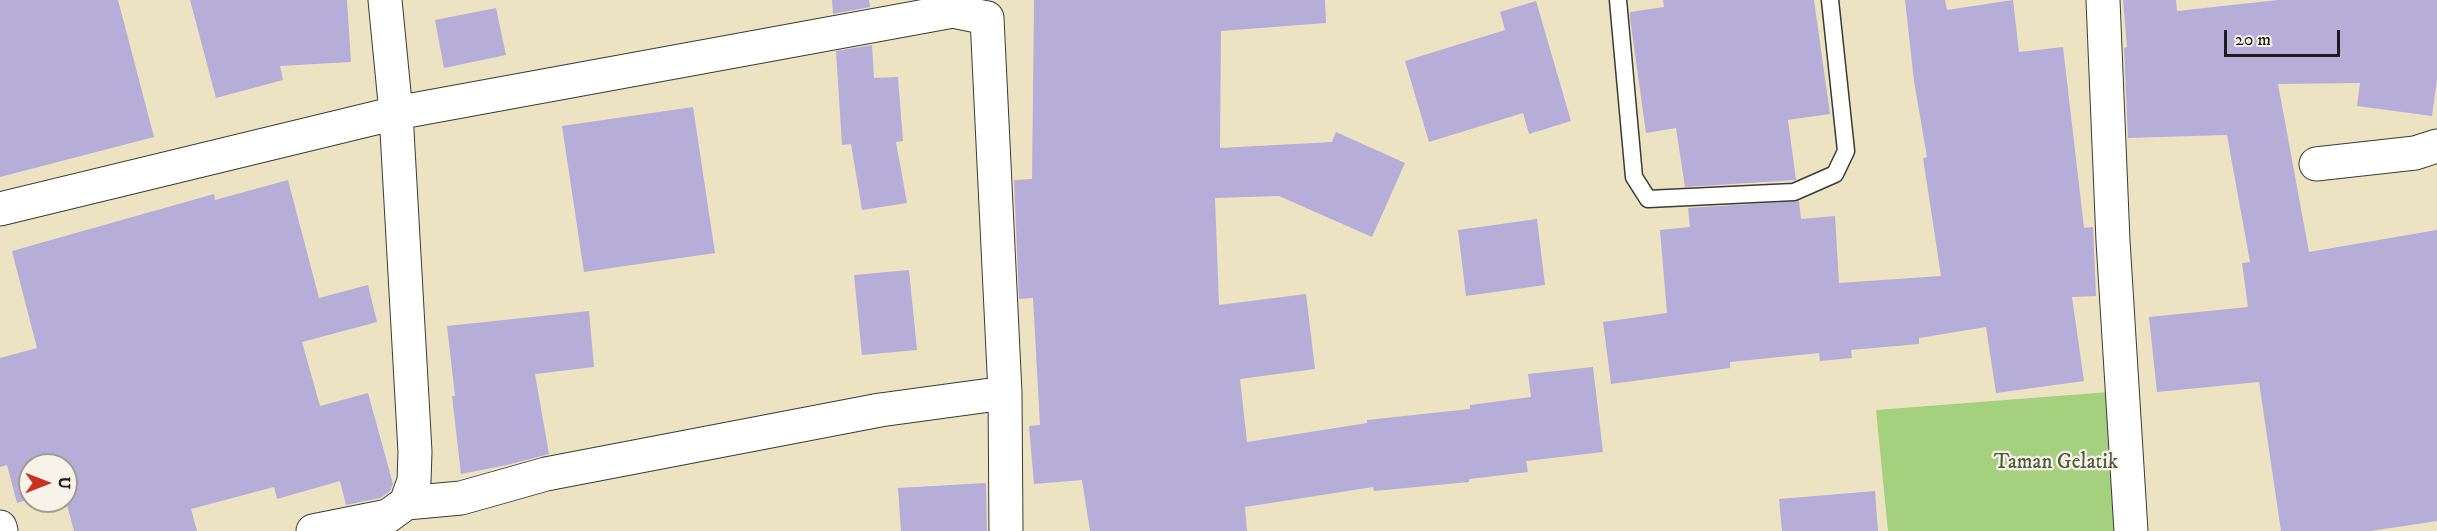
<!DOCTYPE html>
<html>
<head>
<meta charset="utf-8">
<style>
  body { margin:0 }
  #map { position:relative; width:2437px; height:531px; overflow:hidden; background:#ece3c3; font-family:"IM FELL DW Pica",serif }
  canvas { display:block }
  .north { position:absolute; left:18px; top:453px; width:60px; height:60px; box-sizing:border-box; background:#f7f3e8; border:2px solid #9f9d96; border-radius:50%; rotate:90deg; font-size:16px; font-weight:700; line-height:24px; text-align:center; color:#1c1c1c }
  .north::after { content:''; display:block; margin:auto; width:21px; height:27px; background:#c8321e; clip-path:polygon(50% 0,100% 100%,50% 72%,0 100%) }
  .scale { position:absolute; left:2224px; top:30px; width:116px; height:27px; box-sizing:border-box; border:3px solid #1c1c1c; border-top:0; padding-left:8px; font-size:18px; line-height:21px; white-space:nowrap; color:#1c1c1c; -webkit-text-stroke:4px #f7f3e8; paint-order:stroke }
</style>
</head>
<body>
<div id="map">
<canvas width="2437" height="531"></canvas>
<div class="north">U</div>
<div class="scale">20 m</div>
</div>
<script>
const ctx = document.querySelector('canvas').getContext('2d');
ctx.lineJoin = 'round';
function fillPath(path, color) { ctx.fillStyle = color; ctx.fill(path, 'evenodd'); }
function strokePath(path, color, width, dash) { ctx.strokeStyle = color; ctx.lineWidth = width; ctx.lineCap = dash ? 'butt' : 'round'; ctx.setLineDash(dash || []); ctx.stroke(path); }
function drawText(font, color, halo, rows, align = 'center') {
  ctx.font = font + ' "IM FELL DW Pica",serif'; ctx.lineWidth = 4.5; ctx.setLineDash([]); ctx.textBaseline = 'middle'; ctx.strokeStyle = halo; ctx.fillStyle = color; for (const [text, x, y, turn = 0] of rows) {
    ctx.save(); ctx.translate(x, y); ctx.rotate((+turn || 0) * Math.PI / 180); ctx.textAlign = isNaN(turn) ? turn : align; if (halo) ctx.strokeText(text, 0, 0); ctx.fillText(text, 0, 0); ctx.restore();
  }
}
const green = new Path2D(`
  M2122 391 2125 531H1888L1876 410Z`);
const building = new Path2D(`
  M0 0H118L154 137 0 177Z
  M190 0H347L351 62 280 66 283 80 216 98Z
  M832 0H869L870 7 833 14Z
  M1034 0H1325L1326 23 1221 31 1220 148 1332 142 1336 132 1405 163 1372 237 1279 196 1215 198 1219 305 1306 294 1315 369 1240 379 1247 442 1367 423V420L1470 409V405L1531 397 1528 374 1593 367 1603 452 1526 461 1528 472 1469 479V482L1374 491 1373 487 1245 507 1247 531H1090L1082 480 1034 484 1029 426 1040 425 1033 298 1019 299 1014 180 1032 179Z
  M1663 0H1814L1830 114 1788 120 1796 180 1685 187 1676 128 1646 133 1630 18V12L1664 7Z
  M1905 0H1945L1947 10 2013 0 2019 52 2063 47 2084 228 2093 227 2096 296 2072 297 2084 381 1996 393 1986 327 1919 338V344L1851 350 1852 358 1820 361 1819 353 1730 362V368L1611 384 1603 322 1667 313 1660 230 1690 227 1688 208 1799 201 1801 219 1835 216 1839 283 1941 276 1923 158 1927 157 1914 81Z
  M2123 0H2176L2177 11 2278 0H2437V79L2432 116 2357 106 2360 83 2278 84 2309 252 2437 230V521L2371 531H2281L2259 382 2157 392 2149 317 2248 307 2242 263 2250 262 2227 135 2128 138 2124 48 2127 47Z
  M1536 1 1571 121 1529 134 1523 113 1429 142 1405 61 1505 30 1500 12Z
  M496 8 506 55 444 68 435 20Z
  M872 45 874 78 898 77 903 141 896 142 907 203 862 210 851 144 842 145 836 51Z
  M693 107 715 253 584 272 562 126Z
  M288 180 319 298 368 285 377 322 302 342 320 406 368 393 393 484 390 491 380 498 346 505 340 481 277 499 274 487 191 509 197 531H74L66 501V465H30V499L17 503 7 465 0 467V358L37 348 12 251 214 194 215 200Z
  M1537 219 1545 285 1466 296 1458 230Z
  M909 270 917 350 862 355 854 275Z
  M589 311 594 367 535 374 549 454 507 465 461 474 452 396H455L447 326Z
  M986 483 987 531H901L898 488Z
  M1875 491 1878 531H1782L1779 499Z`);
const service = new Path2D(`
  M1618 0 1634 177 1648 199 1794 192 1835 174 1846 151 1830 0`);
const minor = new Path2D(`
  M385 0 396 113 415 452 414 481 406 503
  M2103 0 2113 241 2131 531
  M2316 164 2415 153 2437 146
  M0 209 396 113 953 11 987 18 1005 393 1006 531
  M0 527 1 531
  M313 531 388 516 406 503 461 498 546 474 880 410 1005 393`);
const parkNames = [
  ["Taman Gelatik",2056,464]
];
fillPath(green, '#a5d07d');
fillPath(building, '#b7add9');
strokePath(service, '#3b3a35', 19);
strokePath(minor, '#3b3a35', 35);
strokePath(service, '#fff', 16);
strokePath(minor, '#fff', 33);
drawText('21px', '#4c5b3e', '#f7f3e8', parkNames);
</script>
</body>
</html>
